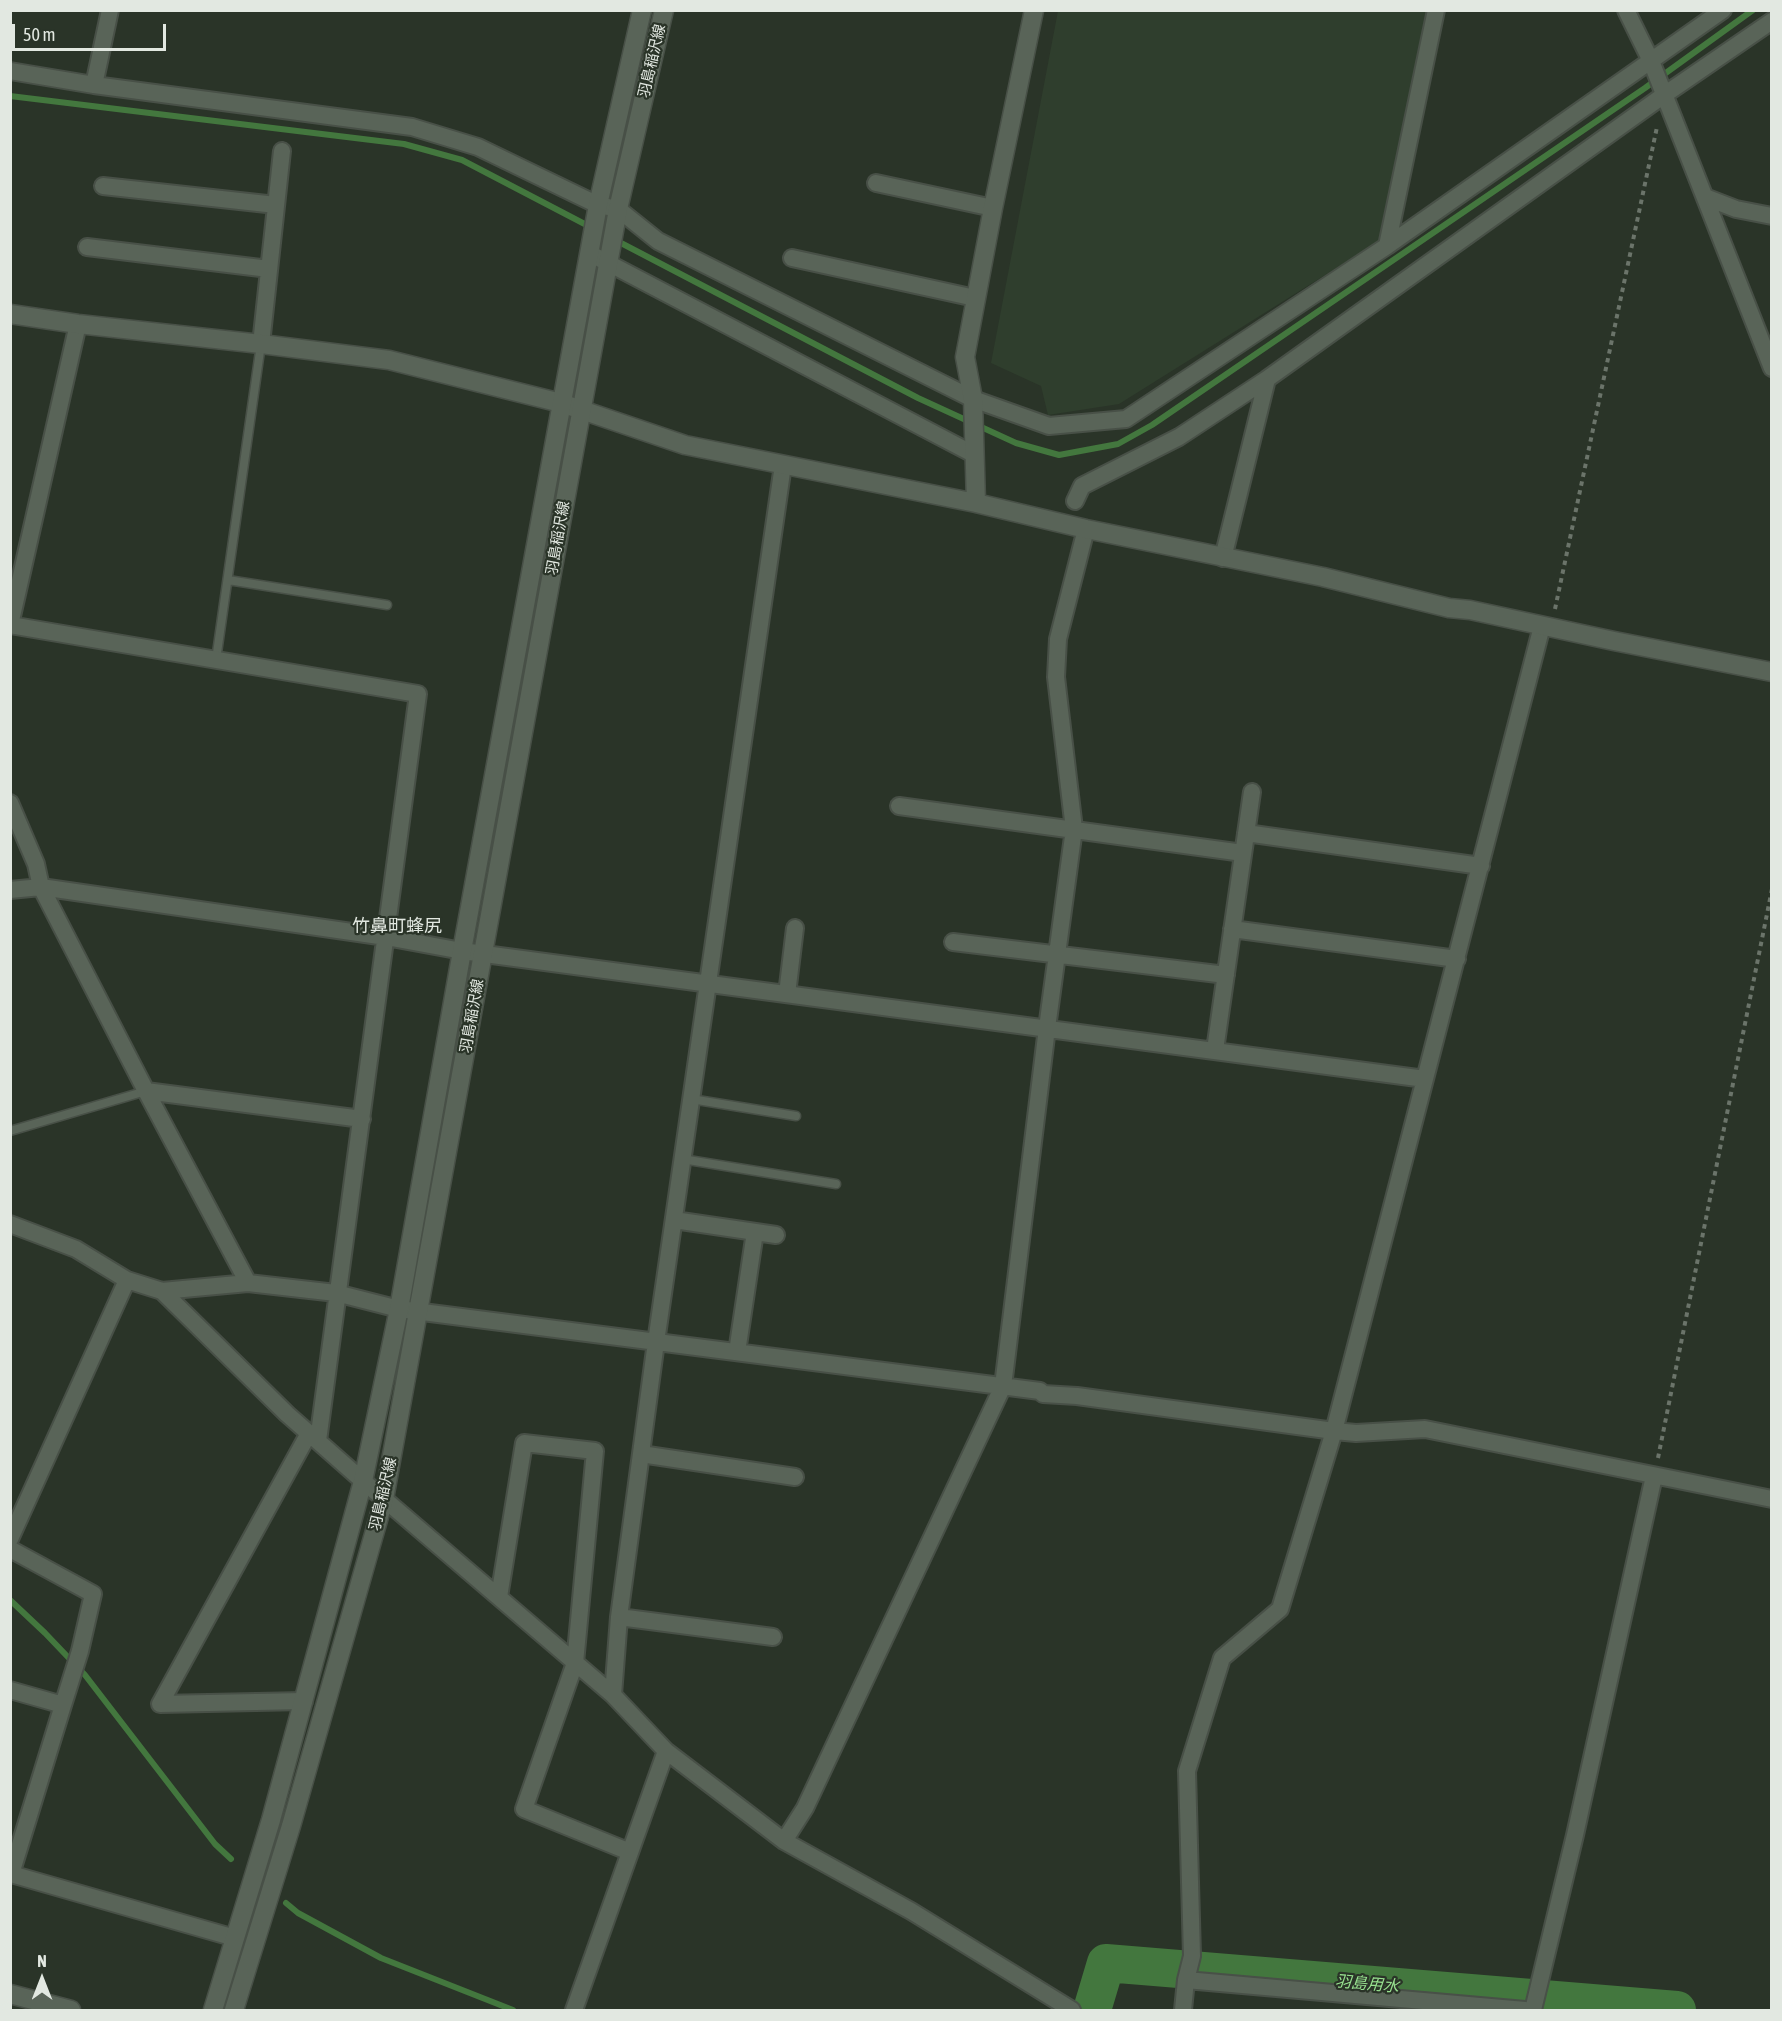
<!DOCTYPE html>
<html>
<head>
<meta charset="utf-8">
<style>
  body { margin:0 }
  #map { position:relative; width:1782px; height:2021px; overflow:hidden; background:#2a3428; font-family:"Asap Condensed",sans-serif }
  canvas { display:block }
  .frame { position:absolute; inset:0; border:12px solid #e2e8e1; pointer-events:none }
  .north { position:absolute; left:12px; top:1949px; width:60px; height:60px; -webkit-text-stroke:4px #2a3428; paint-order:stroke; rotate:0deg; font-size:16px; font-weight:700; line-height:24px; text-align:center; color:#e2e8e1 }
  .north::after { content:''; display:block; margin:auto; width:21px; height:27px; background:#e2e8e1; clip-path:polygon(50% 0,100% 100%,50% 72%,0 100%) }
  .scale { position:absolute; left:12px; top:24px; width:154px; height:27px; box-sizing:border-box; border:3px solid #e2e8e1; border-top:0; padding-left:8px; font-size:18px; line-height:21px; white-space:nowrap; color:#e2e8e1; -webkit-text-stroke:4px #2a3428; paint-order:stroke }
</style>
</head>
<body>
<div id="map">
<canvas width="1782" height="2021"></canvas>
<div class="frame"></div>
<div class="north">N</div>
<div class="scale">50 m</div>
</div>
<script>
const ctx = document.querySelector('canvas').getContext('2d');
ctx.lineJoin = 'round';
function fillPath(path, color) { ctx.fillStyle = color; ctx.fill(path, 'evenodd'); }
function strokePath(path, color, width, dash) { ctx.strokeStyle = color; ctx.lineWidth = width; ctx.lineCap = dash ? 'butt' : 'round'; ctx.setLineDash(dash || []); ctx.stroke(path); }
function drawText(font, color, halo, rows, align = 'center') {
  ctx.font = font + ' "Asap Condensed","Noto Sans JP",sans-serif'; ctx.lineWidth = 4.5; ctx.setLineDash([]); ctx.textBaseline = 'middle'; ctx.strokeStyle = halo; ctx.fillStyle = color; for (const [text, x, y, turn = 0] of rows) {
    ctx.save(); ctx.translate(x, y); ctx.rotate((+turn || 0) * Math.PI / 180); ctx.textAlign = isNaN(turn) ? turn : align; if (halo) ctx.strokeText(text, 0, 0); ctx.fillText(text, 0, 0); ctx.restore();
  }
}
const built = new Path2D(`
  M1058 11H1428L1381 240 1119 404 1048 415 1041 386 991 363Z`);
const stream = new Path2D(`
  M10 96 404 144 462 160 918 398 1016 443 1059 455 1118 444 1152 425 1645 88 1753 10
  M10 1600 45 1633 85 1675 215 1844 231 1859
  M286 1903 298 1913 381 1958 513 2010`);
const river = new Path2D(`
  M1092 2010 1106 1963 1677 2010`);
const path = new Path2D(`
  M1555 609 1657 127
  M1658 1458 1772 889`);
const service = new Path2D(`
  M228 580 387 605
  M216 660 261 344
  M691 1099 796 1116
  M10 1131 146 1091
  M682 1159 836 1184`);
const minor = new Path2D(`
  M1626 10 1651 61 1772 368
  M10 71 94 85 412 127 478 147 598 205 618 209 658 241 973 399 1049 426 1126 419 1387 246 1723 10
  M94 85 110 10
  M876 183 993 208
  M103 186 276 205
  M1705 197 1736 209 1772 216
  M1387 246 1436 10
  M87 247 269 269
  M589 253 975 455
  M792 258 975 298
  M261 344 282 151
  M1075 501 1082 486 1179 437 1267 379
  M1223 558 1267 379 1664 95 1772 21
  M10 625 418 694 318 1441
  M10 625 78 324
  M10 803 36 864 41 887 146 1091 248 1283
  M899 806 1243 853
  M1246 833 1481 866
  M10 890 41 887 386 937 462 951 1425 1079
  M1232 929 1457 959
  M953 942 1226 975
  M787 994 795 928
  M1215 1050 1252 792
  M146 1091 362 1119
  M674 1220 776 1235
  M10 1224 76 1249 127 1280 162 1291 248 1283 336 1293 399 1309 1040 1391 1043 1394 1077 1396 1334 1431 1356 1433 1425 1429 1772 1499
  M162 1291 287 1414 363 1481 613 1695 666 1751 784 1841 911 1911 1072 2010
  M737 1352 755 1232
  M641 1454 795 1477
  M10 1539 127 1280
  M10 1549 93 1594 80 1651 63 1705
  M499 1597 524 1443 595 1451 575 1663 524 1809 630 1852
  M619 1617 773 1637
  M10 1690 63 1705 11 1874 235 1938
  M613 1695 619 1617 656 1342 783 465
  M304 1701 160 1704 309 1433
  M784 1841 805 1808 1003 1386 1047 1028 1074 829 1056 677 1058 639 1086 529
  M1186 1980 1192 1956 1187 1771 1222 1658 1280 1609 1334 1431 1542 626
  M574 2010 666 1751
  M1183 2010 1186 1980 1525 2010
  M1533 2010 1575 1835 1654 1476`);
const tertiary = new Path2D(`
  M10 314 78 324 261 344 389 360 561 403 685 445 976 503 1086 529 1323 577 1449 608 1470 610 1614 641 1772 672
  M976 503 973 399 965 357 993 208 1034 10
  M10 1994 71 2010`);
const secondary = new Path2D(`
  M213 2010 271 1820 363 1481 399 1309 462 951 598 205 642 10
  M234 2010 291 1826 384 1499 618 209 664 10`);
const streetNames = [
  ["羽島稲沢線",652,61,-77],
  ["羽島稲沢線",558,538,-80],
  ["羽島稲沢線",472,1016,-80],
  ["羽島稲沢線",383,1494,-77]
];
const waterNames = [
  ["羽島用水",1367,1984,5]
];
const quarterNames = [
  ["竹鼻町蜂尻",397,926]
];
fillPath(built, '#2f3e2d');
strokePath(stream, '#43773e', 6);
strokePath(river, '#43773e', 38);
strokePath(service, '#485047', 11);
strokePath(minor, '#485047', 20);
strokePath(tertiary, '#485047', 21);
strokePath(secondary, '#485047', 21);
strokePath(path, '#6b746a', 4, [4.5, 4.5]);
strokePath(service, '#596458', 8);
strokePath(minor, '#596458', 16);
strokePath(tertiary, '#596458', 18);
strokePath(secondary, '#596458', 18);
drawText('15px', '#e2e8e1', '#2a3428', streetNames);
drawText('italic 16px', '#98e290', '#2a3428', waterNames);
drawText('18px', '#e2e8e1', '#2a3428', quarterNames);
</script>
</body>
</html>
